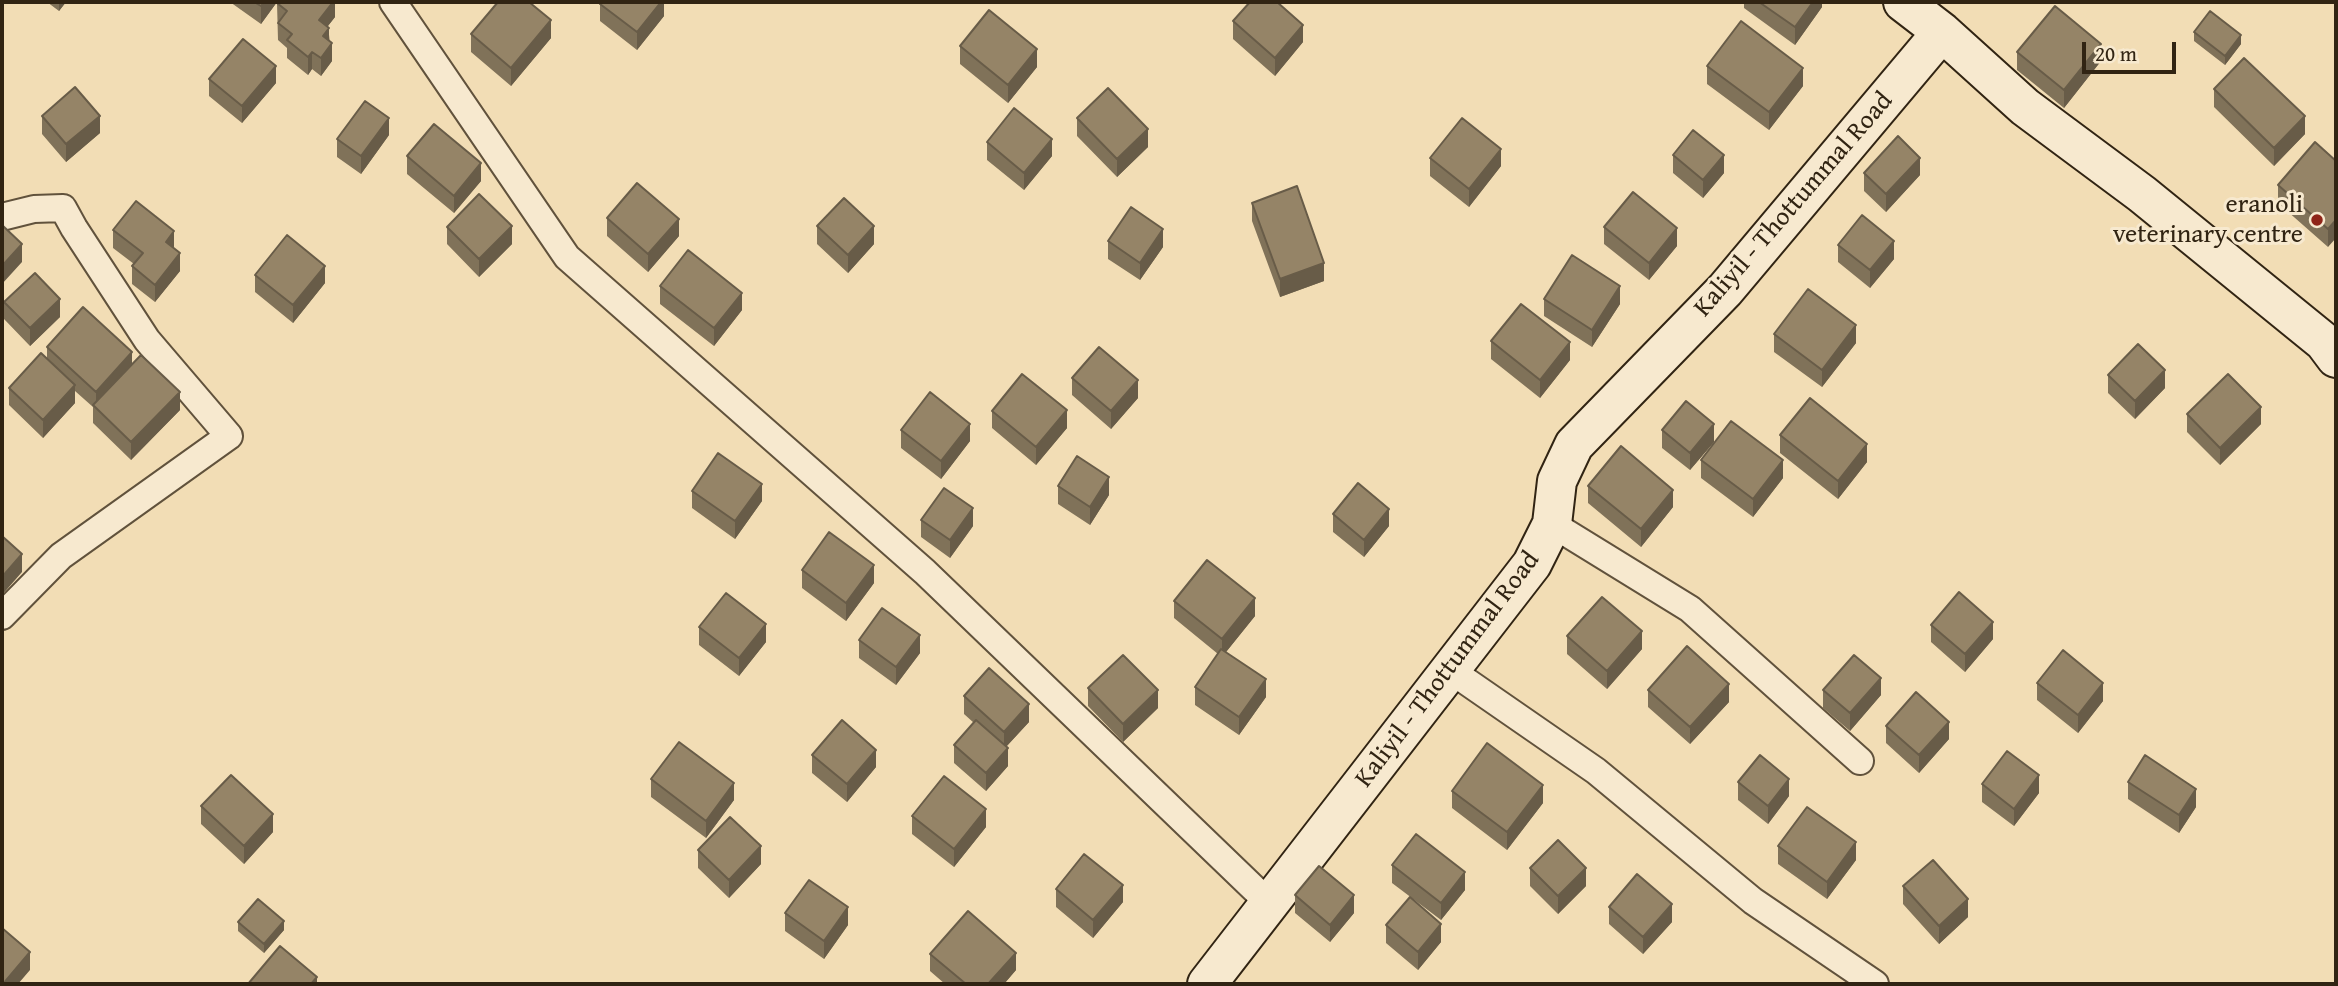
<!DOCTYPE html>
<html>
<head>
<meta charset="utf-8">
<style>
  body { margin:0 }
  #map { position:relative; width:2338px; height:986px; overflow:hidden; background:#f2ddb5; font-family:"Gentium Book Plus",serif }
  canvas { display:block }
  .frame { position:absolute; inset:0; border:4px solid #312413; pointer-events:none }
  .scale { position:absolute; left:2082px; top:42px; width:94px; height:32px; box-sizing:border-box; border:4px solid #312413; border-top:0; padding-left:9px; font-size:21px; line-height:24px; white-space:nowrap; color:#312413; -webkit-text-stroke:5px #f7e9cf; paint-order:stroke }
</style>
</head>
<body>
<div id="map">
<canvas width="2338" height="986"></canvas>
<div class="frame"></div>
<div class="scale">20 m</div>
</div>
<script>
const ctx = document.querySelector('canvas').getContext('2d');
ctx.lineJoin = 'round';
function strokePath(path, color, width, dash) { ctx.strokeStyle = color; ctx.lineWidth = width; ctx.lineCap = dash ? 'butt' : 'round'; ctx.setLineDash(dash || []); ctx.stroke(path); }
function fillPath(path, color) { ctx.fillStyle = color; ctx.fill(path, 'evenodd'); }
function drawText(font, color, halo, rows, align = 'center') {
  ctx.font = font + ' "Gentium Book Plus",serif'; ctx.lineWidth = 6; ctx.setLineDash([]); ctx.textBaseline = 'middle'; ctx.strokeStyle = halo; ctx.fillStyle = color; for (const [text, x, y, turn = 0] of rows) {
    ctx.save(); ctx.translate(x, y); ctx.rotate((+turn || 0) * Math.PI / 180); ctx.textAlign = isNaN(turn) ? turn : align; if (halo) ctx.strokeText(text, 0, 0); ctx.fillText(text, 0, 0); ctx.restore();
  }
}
const minor = new Path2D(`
  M393 2 567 257 925 572 1270 904
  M2 217 34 209 63 208 74 228 147 340 229 436 61 556 2 616
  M1552 524 1690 609 1860 761
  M1450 670 1596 771 1753 901 1875 984`);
const secondary = new Path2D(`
  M1903 2 1942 32 2025 107 2142 194 2324 342 2336 358
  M1207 984 1532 564 1552 524 1557 481 1574 445 1725 290 1942 32`);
const wall = new Path2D(`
  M47 2H66L59 11Z
  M230 2H277L261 24Z
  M335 2V17L328 26 332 61 321 76 312 69 308 75 287 58V48L278 40 277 3Z
  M664 2V16L637 50 600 21V4Z
  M1744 2H1822V7L1795 45 1744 8Z
  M1233 21 1303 42 1275 76 1233 39Z
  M2194 32 2241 44 2225 65 2194 41Z
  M471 34 551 38 511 86 471 52Z
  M960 46 1037 67 1008 103 960 64Z
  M2017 52 2101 61 2064 108 2017 70Z
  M1707 66 1803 86 1769 130 1707 84Z
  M209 79 276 83 242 123 209 96Z
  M2214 89 2305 134 2274 166 2214 107Z
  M42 116 100 133 66 162 42 134Z
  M1077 118 1148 147 1117 177 1077 136Z
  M389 135 361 174 337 157V139Z
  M987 142 1052 156 1024 190 987 160Z
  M1673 155 1724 173 1703 198 1673 173Z
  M407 156 481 181 454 213 407 174Z
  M1430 158 1501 166 1469 207 1430 176Z
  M2336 161 2328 247 2278 203V185Z
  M1864 173 1920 175 1886 212 1864 191Z
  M1252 203 1324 281 1280 297 1252 221Z
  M607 218 679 236 648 272 607 236Z
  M817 226 874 244 848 273 817 244Z
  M447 227 512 244 479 277 447 244Z
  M1604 227 1677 246 1649 280 1604 244Z
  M113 230 180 271 155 302 132 284V266L134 264 113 248Z
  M1108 241 1163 247 1140 280 1108 259Z
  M1838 245 1894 259 1870 288 1838 262Z
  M255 275 325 283 293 323 255 292Z
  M660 286 742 310 714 346 660 304Z
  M1544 299 1620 304 1592 347 1544 316Z
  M4 302 60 317 30 346 4 319Z
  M1774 334 1856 343 1822 387 1774 352Z
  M1491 341 1570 360 1540 398 1491 359Z
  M47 347 132 364 180 410 131 460 93 423V407L75 391V403L43 438 9 405V388L47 358Z
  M2108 375 2165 388 2135 419 2108 393Z
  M1072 378 1138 398 1111 429 1072 395Z
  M992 411 1067 428 1036 465 992 428Z
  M2187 414 2261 424 2220 465 2187 432Z
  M901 430 970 441 941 479 901 448Z
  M1662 430 1714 442 1690 470 1662 448Z
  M1780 435 1867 462 1838 499 1780 453Z
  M1701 460 1783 478 1753 517 1701 478Z
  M1058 486 1109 495 1090 525 1058 504Z
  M1588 486 1673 507 1641 547 1588 503Z
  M692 491 762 501 735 539 692 508Z
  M1333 514 1389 526 1364 557 1333 532Z
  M921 520 973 526 950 558 921 537Z
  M802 570 874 583 846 621 802 588Z
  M1174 601 1255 616 1226 652 1266 697 1239 735 1195 705V687L1218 654 1174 618Z
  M1931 625 1993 639 1965 672 1931 642Z
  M699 627 766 642 739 676 699 645Z
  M1567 636 1642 649 1607 689 1567 654Z
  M859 640 920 653 896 685 859 658Z
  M2037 683 2103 701 2078 733 2037 700Z
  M1088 688 1158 708 1123 742 1088 706Z
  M1648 690 1729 702 1690 744 1648 707Z
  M1823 690 1881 695 1850 731 1823 708Z
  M964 696 1029 722 1006 747 1008 766 986 791 954 763V745L974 723 964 714Z
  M1886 726 1949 739 1919 773 1886 743Z
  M812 755 876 767 847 802 812 773Z
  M651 779 734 800 706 838 651 797Z
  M1738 782 1789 796 1768 824 1738 800Z
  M2128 782 2196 807 2179 833 2128 799Z
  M1982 784 2039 793 2014 826 1982 802Z
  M1452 791 1543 803 1507 850 1452 808Z
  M201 806 273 832 244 864 201 824Z
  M912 816 986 827 954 867 912 834Z
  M1778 846 1856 860 1827 899 1778 864Z
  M698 850 761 864 729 898 698 868Z
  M1392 865 1465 890 1441 920 1392 883Z
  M1530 868 1586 886 1558 914 1530 886Z
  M1903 886 1968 917 1939 944 1903 904Z
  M1056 889 1123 902 1093 938 1056 907Z
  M1295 895 1354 913 1330 942 1295 913Z
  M1609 907 1672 922 1643 954 1609 924Z
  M785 913 848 925 824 959 785 931Z
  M238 922 284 930 264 953 238 931Z
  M1386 925 1441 942 1418 970 1386 943Z
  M930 954 1016 970 1004 984H945L930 971Z`);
const shadedWall = new Path2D(`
  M59 2H66L59 11Z
  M264 2H277L261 24V6Z
  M333 2H335V17L319 37V20Z
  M661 2H664V16L637 50V32Z
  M1813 2H1822V7L1795 45V27Z
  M551 20V38L511 86V68Z
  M1303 25V42L1275 76V58Z
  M329 28V45L323 36Z
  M2241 35V44L2225 65V56Z
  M332 43V61L321 76V58Z
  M2101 44V61L2064 108V90Z
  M1037 49V67L1008 103V85Z
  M312 52V69L308 75V57Z
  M276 66V83L242 123V106Z
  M1803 68V86L1769 130V112Z
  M100 116V133L66 162V144Z
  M2305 116V134L2274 166V148Z
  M389 118V135L361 174V156Z
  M1148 129V147L1117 177V159Z
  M1052 139V156L1024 190V173Z
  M1501 149V166L1469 207V189Z
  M1724 155V173L1703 198V180Z
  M1920 158V175L1886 212V194Z
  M481 163V181L454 213V196Z
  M679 219V236L648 272V254Z
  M2336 220V238L2328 247V229Z
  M512 226V244L479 277V259Z
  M874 226V244L848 273V255Z
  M1677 228V246L1649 280V263Z
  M1163 229V247L1140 280V263Z
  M174 231V249L166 242Z
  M1894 241V259L1870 288V270Z
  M22 244V262L2 284V266Z
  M180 253V271L155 302V285Z
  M1324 263V281L1280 297V279Z
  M325 266V283L293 323V305Z
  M1620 286V304L1592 347V330Z
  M742 293V310L714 346V328Z
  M60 299V317L30 346V328Z
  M1856 325V343L1822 387V370Z
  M1570 342V360L1540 398V380Z
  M132 352V370L96 409V392Z
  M2165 370V388L2135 419V401Z
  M1138 380V398L1111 429V411Z
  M75 385V403L43 438V420Z
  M180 392V410L131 460V442Z
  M2261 407V424L2220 465V448Z
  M1067 410V428L1036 465V447Z
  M970 424V441L941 479V461Z
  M1714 424V442L1690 470V453Z
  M1867 444V462L1838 499V481Z
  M1783 460V478L1753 517V499Z
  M1109 477V495L1090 525V507Z
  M762 484V501L735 539V521Z
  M1673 490V507L1641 547V529Z
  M973 508V526L950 558V540Z
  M1389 509V526L1364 557V540Z
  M22 554V572L2 595V577Z
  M874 565V583L846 621V603Z
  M1255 598V616L1222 657V639Z
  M1993 622V639L1965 672V654Z
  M766 624V642L739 676V658Z
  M1642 631V649L1607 689V671Z
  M920 635V653L896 685V667Z
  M1881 678V695L1850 731V713Z
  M1266 679V697L1239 735V717Z
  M2103 683V701L2078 733V715Z
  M1729 684V702L1690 744V727Z
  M1158 690V708L1123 742V724Z
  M1029 704V722L1004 749V732Z
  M1949 722V739L1919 773V755Z
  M1008 748V766L986 791V773Z
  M876 750V767L847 802V784Z
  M2039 775V793L2014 826V809Z
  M1789 779V796L1768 824V806Z
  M734 783V800L706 838V821Z
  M1543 785V803L1507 850V832Z
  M2196 789V807L2179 833V815Z
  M986 809V827L954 867V849Z
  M273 814V832L244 864V846Z
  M1856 842V860L1827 899V882Z
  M761 846V864L729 898V880Z
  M1586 868V886L1558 914V896Z
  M1465 872V890L1441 920V903Z
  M1123 885V902L1093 938V920Z
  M1354 895V913L1330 942V925Z
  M1968 899V917L1939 944V926Z
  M1672 904V922L1643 954V937Z
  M848 907V925L824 959V941Z
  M284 921V930L264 953V944Z
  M1441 924V942L1418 970V952Z
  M30 952V970L18 984H3Z
  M1016 953V970L1004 984H988Z
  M317 977V984H311Z`);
const building = new Path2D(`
  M254 2H264L261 6Z
  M278 2H333L319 20 329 28 323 36 332 43 321 58 312 52 308 57 287 40 292 34 278 23 287 11 277 3Z
  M498 2H529L551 20 511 68 471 34Z
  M601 2H661L637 32 600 4Z
  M1250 2H1277L1303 25 1275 58 1233 21Z
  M1759 2H1813L1795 27Z
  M2055 6 2101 44 2064 90 2017 52Z
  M989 10 1037 49 1008 85 960 46Z
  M2210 11 2241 35 2225 56 2194 32Z
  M1741 21 1803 68 1769 112 1707 66Z
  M243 39 276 66 242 106 209 79Z
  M2244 58 2305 116 2274 148 2214 89Z
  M75 87 100 116 66 144 42 116Z
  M1108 88 1148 129 1117 159 1077 118Z
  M365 101 389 118 361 156 337 139Z
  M1014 108 1052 139 1024 173 987 142Z
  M1462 118 1501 149 1469 189 1430 158Z
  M434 124 481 163 454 196 407 156Z
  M1693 130 1724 155 1703 180 1673 155Z
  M1898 136 1920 158 1886 194 1864 173Z
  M2315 142 2336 161V220L2328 229 2278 185Z
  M637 183 679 219 648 254 607 218Z
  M1297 186 1324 263 1280 279 1252 203Z
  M1633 192 1677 228 1649 263 1604 227Z
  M479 194 512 226 479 259 447 227Z
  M844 198 874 226 848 255 817 226Z
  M136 201 174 231 166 242 180 253 155 285 132 266 143 253 113 230Z
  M1131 207 1163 229 1140 263 1108 241Z
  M1862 215 1894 241 1870 270 1838 245Z
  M2 225 22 244 2 266Z
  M287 235 325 266 293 305 255 275Z
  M688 250 742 293 714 328 660 286Z
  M1572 255 1620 286 1592 330 1544 299Z
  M35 273 60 299 30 328 4 302Z
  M1808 289 1856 325 1822 370 1774 334Z
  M1521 304 1570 342 1540 380 1491 341Z
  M83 307 132 352 96 392 47 347Z
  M2138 344 2165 370 2135 401 2108 375Z
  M1099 347 1138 380 1111 411 1072 378Z
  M41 353 75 385 43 420 9 388Z
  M141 355 180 392 131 442 93 405Z
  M1022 374 1067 410 1036 447 992 411Z
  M2228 374 2261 407 2220 448 2187 414Z
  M930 392 970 424 941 461 901 430Z
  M1810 398 1867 444 1838 481 1780 435Z
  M1686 401 1714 424 1690 453 1662 430Z
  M1731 421 1783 460 1753 499 1701 460Z
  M1621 446 1673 490 1641 529 1588 486Z
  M718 453 762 484 735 521 692 491Z
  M1077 456 1109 477 1090 507 1058 486Z
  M1358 483 1389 509 1364 540 1333 514Z
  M944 488 973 508 950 540 921 520Z
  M829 532 874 565 846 603 802 570Z
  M2 536 22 554 2 577Z
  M1207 560 1255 598 1222 639 1174 601Z
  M1959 592 1993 622 1965 654 1931 625Z
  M726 593 766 624 739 658 699 627Z
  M1602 597 1642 631 1607 671 1567 636Z
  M882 608 920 635 896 667 859 640Z
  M1687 646 1729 684 1690 727 1648 690Z
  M1221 649 1266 679 1239 717 1195 687Z
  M2063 650 2103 683 2078 715 2037 683Z
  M1123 655 1158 690 1123 724 1088 688Z
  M1854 655 1881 678 1850 713 1823 690Z
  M989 668 1029 704 1004 732 964 696Z
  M1916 692 1949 722 1919 755 1886 726Z
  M842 720 876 750 847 784 812 755Z
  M976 720 1008 748 986 773 954 745Z
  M679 742 734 783 706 821 651 779Z
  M1487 743 1543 785 1507 832 1452 791Z
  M2007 751 2039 775 2014 809 1982 784Z
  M1760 755 1789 779 1768 806 1738 782Z
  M2145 755 2196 789 2179 815 2128 782Z
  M231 775 273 814 244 846 201 806Z
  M944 776 986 809 954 849 912 816Z
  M1807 807 1856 842 1827 882 1778 846Z
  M730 817 761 846 729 880 698 850Z
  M1416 834 1465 872 1441 903 1392 865Z
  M1558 840 1586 868 1558 896 1530 868Z
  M1084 854 1123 885 1093 920 1056 889Z
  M1933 860 1968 899 1939 926 1903 886Z
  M1319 866 1354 895 1330 925 1295 895Z
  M1637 874 1672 904 1643 937 1609 907Z
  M809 880 848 907 824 941 785 913Z
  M1410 897 1441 924 1418 952 1386 925Z
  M258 899 284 921 264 944 238 922Z
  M968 911 1016 953 988 984H966L930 954Z
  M2 928 30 952 3 984H2Z
  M280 946 317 977 311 984H248Z`);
const markers = [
  [2317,220,7,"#8f2418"]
];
const streetNames = [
  ["Kaliyil - Thottummal Road",1794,205,-49],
  ["Kaliyil - Thottummal Road",1448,670,-53]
];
const poiNames = [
  ["eranoli",2303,205],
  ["veterinary centre",2303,235]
];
strokePath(minor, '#61523c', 30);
strokePath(secondary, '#312413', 42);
strokePath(minor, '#f7e9cf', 26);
strokePath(secondary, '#f7e9cf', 38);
fillPath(wall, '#807259');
fillPath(shadedWall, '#685c48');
fillPath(building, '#958467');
strokePath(building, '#685c48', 2);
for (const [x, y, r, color] of markers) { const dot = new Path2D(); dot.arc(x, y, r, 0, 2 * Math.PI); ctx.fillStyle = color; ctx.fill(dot); strokePath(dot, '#f7e9cf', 2.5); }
drawText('26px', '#312413', '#f7e9cf', streetNames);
drawText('26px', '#312413', '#f7e9cf', poiNames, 'right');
</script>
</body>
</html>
